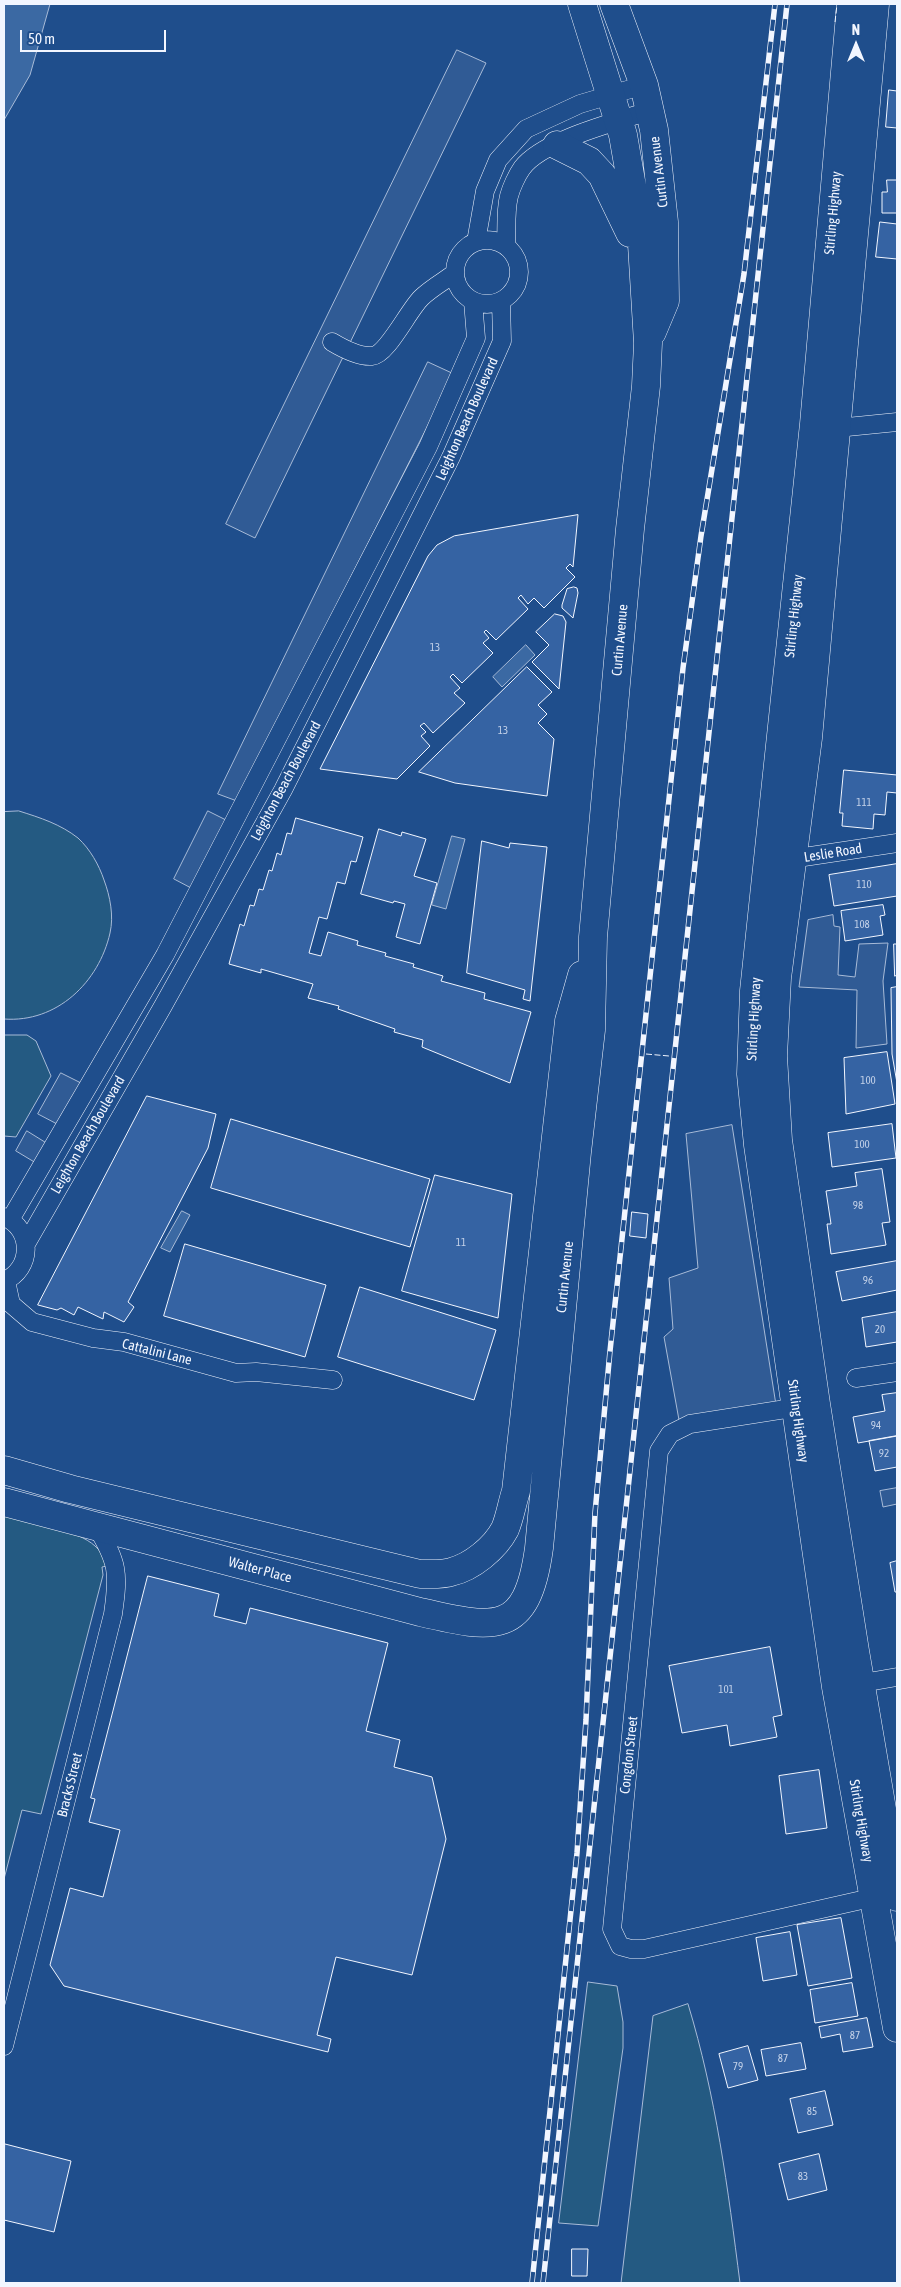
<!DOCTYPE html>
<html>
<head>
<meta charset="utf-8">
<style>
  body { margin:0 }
  #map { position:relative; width:901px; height:2287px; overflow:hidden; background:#1f4e8c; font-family:"Asap Condensed",sans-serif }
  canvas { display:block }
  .frame { position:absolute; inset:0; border:5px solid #f2f6ff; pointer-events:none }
  .north { position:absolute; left:831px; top:20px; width:50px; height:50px; -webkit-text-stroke:4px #1f4e8c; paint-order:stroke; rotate:0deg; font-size:14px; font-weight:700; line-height:20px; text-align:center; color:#f2f6ff }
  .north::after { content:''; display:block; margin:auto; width:18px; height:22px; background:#f2f6ff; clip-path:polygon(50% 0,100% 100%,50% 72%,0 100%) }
  .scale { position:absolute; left:20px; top:30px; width:146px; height:22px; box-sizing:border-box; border:2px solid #f2f6ff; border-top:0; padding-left:6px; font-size:15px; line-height:18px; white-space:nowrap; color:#f2f6ff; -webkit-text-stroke:4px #1f4e8c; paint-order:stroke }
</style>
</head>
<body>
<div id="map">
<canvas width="901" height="2287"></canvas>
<div class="frame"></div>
<div class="north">N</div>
<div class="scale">50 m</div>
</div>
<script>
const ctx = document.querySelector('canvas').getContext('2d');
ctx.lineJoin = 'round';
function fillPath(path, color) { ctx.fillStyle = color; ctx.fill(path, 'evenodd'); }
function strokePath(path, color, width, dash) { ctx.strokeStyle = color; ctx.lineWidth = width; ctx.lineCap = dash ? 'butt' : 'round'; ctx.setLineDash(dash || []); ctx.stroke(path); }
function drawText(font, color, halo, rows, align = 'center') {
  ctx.font = font + ' "Asap Condensed",sans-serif'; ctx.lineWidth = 4; ctx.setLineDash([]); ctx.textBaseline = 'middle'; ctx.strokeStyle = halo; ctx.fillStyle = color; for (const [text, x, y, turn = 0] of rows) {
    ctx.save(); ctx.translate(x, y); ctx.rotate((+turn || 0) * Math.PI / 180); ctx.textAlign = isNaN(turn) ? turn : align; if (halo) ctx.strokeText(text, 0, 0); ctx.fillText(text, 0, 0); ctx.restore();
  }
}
const green = new Path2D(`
  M19 811C41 818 60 824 78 838 90 849 99 865 104 880 110 896 114 916 110 933 99 982 57 1023 4 1019V812Z
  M4 1035H27L36 1041 51 1076 16 1137 4 1136Z
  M4 1513C28 1520 78 1530 95 1546 101 1551 105 1559 107 1566L102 1567 103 1575 41 1814 22 1810 4 1879Z
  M588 1982 617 1986 623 2022V2048L598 2226 559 2223Z
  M688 2004C716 2096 728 2189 740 2283H621L653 2016Z`);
const parking = new Path2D(`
  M457 50 486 63 255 538 226 524Z
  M428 362 454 374 237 801 218 794Z
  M208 811 228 821 193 889 174 879Z
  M833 915 834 926 840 927 838 975 855 977 859 944 888 943 883 981 887 1044 856 1048 857 990 799 987 808 920Z
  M61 1073 81 1083 59 1125 38 1114Z
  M732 1125 776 1405 679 1420 664 1337 673 1329 669 1278 698 1268 686 1134Z
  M27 1131 48 1144 36 1163 16 1151Z
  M897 1488V1504L883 1507 880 1491Z`);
const water = new Path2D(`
  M4 4H50L30 75 4 120Z
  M526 645 535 655 502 687 493 677Z
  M452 836 465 839 446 909 432 905Z
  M182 1211 190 1215 170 1252 161 1248Z`);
const building = new Path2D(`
  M889 90 897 91V128L886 127Z
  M887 180H897V213H882V192H887Z
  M880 222 897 224V259L876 257Z
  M578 515 573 567 570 564 566 568 575 577 544 608 534 598 528 604 521 595 518 598 528 609 496 640 486 630 484 632 489 638 483 643 493 653 462 683 453 674 450 677 460 688 454 693 465 703 433 733 424 723 420 726 426 732 421 736 430 746 397 779 320 769 428 556 437 545 454 536Z
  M574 587 577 588 578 593 573 618 562 608V605L567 589Z
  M555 614 563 616 566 622 559 689 532 662 549 645 536 632Z
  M527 667 552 692 538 705 547 714 538 723 554 739 547 796 455 783 419 772Z
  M844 770 897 775V793L887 792 885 815 874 814 873 829 842 826 843 813H840Z
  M296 818 363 837 356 862 351 861 345 884 337 882 327 919 319 917 309 953 321 956 328 932 358 941 357 945 386 953 385 956 414 964 413 967 443 976 441 981 485 993 484 999 531 1012 510 1083 422 1047 423 1040 394 1032 395 1029 338 1009 339 1006 308 998 313 984 261 969V973L229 964 240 924 244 926 250 905 254 906 259 889 263 890 269 870 272 871 277 853 281 855 287 833 291 834Z
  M379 829 401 836 402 832 426 839 414 876 437 883 420 944 396 937 405 904 394 901 393 903 361 894Z
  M482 841 509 848 510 843 547 847 530 1001 523 999 525 990 467 973Z
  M897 864V896L834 906 829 875Z
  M883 905 885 915 880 916 883 935 845 941 841 911Z
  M894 944H897V975L895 976Z
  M897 987V1083L892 1054 891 988Z
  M887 1052 895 1104 846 1114 844 1058Z
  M147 1096 216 1114 208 1148 128 1302 134 1307 124 1322 104 1312 103 1319 78 1307 74 1315 61 1308 57 1310 38 1305Z
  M231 1119 430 1179 410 1247 211 1188Z
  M892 1124 896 1158 832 1167 828 1133Z
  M882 1169 890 1222 882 1223 886 1245 831 1254 827 1224H831L826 1191 857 1186 855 1173Z
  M435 1175 512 1194 498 1318 402 1291Z
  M632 1212 648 1214 646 1238 630 1236Z
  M185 1244 326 1285 305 1357 164 1316Z
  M897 1261V1290L842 1301 836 1272Z
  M360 1287 496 1330 474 1400 338 1357Z
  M897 1312V1342L866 1347 862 1318Z
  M897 1393V1436L858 1443 853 1417 885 1411 882 1395Z
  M897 1436V1467L875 1471 869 1441Z
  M897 1561V1592H895L890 1563Z
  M148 1576 219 1594 214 1616 246 1624 250 1608 388 1643 366 1731 400 1740 394 1767 432 1777 446 1839 412 1975 336 1957 317 2035 331 2039 328 2052 64 1986 50 1965 70 1888 103 1897 120 1830 89 1822 95 1799 91 1798Z
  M770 1647 782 1715 773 1717 777 1737 730 1746 727 1725 682 1733 669 1666Z
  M819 1770 827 1828 786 1834 779 1776Z
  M841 1918 852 1978 808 1986 797 1925Z
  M790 1932 797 1975 763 1981 756 1938Z
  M852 1983 858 2016 815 2023 810 1990Z
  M867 2018 873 2047 843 2052 840 2034 821 2038 819 2027Z
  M801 2043 806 2069 766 2076 761 2050Z
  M748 2046 758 2080 728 2088 719 2054Z
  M825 2091 833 2125 798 2133 790 2099Z
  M5 2144 71 2161 54 2232 4 2220Z
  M819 2154 827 2190 788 2200 779 2164Z
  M572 2249H588L587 2276H572Z`);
const street = new Path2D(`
  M455 272a32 32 0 1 1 64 0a32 32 0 1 1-64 0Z
  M476 242 485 191 498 160 526 129 580 104 644 85
  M506 246C507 230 505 212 509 196 511 188 517 175 522 168 543 140 616 122 649 111
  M332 342C342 348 359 357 372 356 387 355 408 311 421 298 430 289 444 281 455 273
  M827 425 847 427 897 422
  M784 860 897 843
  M4 1217C34 1229 32 1270 4 1281
  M10 1220 165 955 428 447 476 338 473 301
  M26 1244 163 1006 283 790 451 457 502 341 501 301
  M6 1281 11 1304 32 1322 93 1338 124 1342 236 1373 256 1372 333 1380
  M856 1378 897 1372
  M805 1406 690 1424 670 1434 659 1451 612 1929 620 1946 631 1949H644L884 1895
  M851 1685 897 1677
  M4 2046 113 1614C119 1573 118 1562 96 1526`);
const primary = new Path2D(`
  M614 4 644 85 654 130 664 222 665 301 652 332
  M557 145 589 161 602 175 630 233
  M4 1470 70 1489 420 1574C430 1574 442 1575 451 1572 472 1567 495 1548 505 1529 510 1517 512 1503 516 1491L569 1021 582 975
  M4 1502 420 1612C494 1629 527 1637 539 1548L577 1152 591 1030 593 937 630 529 646 386 648 343 642 244 623 135 582 4`);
const highway = new Path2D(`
  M851 4 814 424 754 991 751 1074 758 1145 836 1687 897 2028
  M875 4 808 738 777 978 773 1056 778 1140 816 1404 855 1651 897 1897`);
const rail = new Path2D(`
  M532 2283 577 1853 586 1720 595 1513 610 1351 683 668 701 536 744 274 775 4
  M543 2283 787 4`);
const fence = new Path2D(`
  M835 22 837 4
  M646 1054 669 1056`);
const numberNames = [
  ["13",435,648],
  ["13",503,731],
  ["111",864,803],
  ["110",864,885],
  ["108",862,925],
  ["100",868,1081],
  ["100",862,1145],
  ["98",858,1206],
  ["11",461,1243],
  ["96",868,1281],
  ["20",880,1330],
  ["94",876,1426],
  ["92",884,1454],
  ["101",726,1690],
  ["87",855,2036],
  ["87",783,2059],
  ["79",738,2067],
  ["85",812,2112],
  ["83",803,2177]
];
const streetNames = [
  ["Curtin Avenue",659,172,-97],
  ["Stirling Highway",833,213,-85],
  ["Leighton Beach Boulevard",467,419,-66],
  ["Stirling Highway",794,616,-84],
  ["Curtin Avenue",620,640,-85],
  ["Leighton Beach Boulevard",286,781,-62],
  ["Leslie Road",833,853,-9],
  ["Stirling Highway",754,1019,-87],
  ["Leighton Beach Boulevard",88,1135,-60],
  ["Curtin Avenue",565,1277,-84],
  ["Cattalini Lane",157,1352,14],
  ["Stirling Highway",798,1421,82],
  ["Walter Place",260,1570,15],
  ["Congdon Street",629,1755,-84],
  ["Bracks Street",70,1785,-76],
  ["Stirling Highway",861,1821,80]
];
fillPath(green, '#245a82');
strokePath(green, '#a8bbd7', 1);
fillPath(parking, '#305b95');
strokePath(parking, '#a8bbd7', 1);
fillPath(water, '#3b69a3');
strokePath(water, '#a8bbd7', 1);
fillPath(building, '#3563a3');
strokePath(building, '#f2f6ff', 1);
strokePath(street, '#f2f6ff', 19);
strokePath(primary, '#f2f6ff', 29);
strokePath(highway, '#f2f6ff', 29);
strokePath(street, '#1f4e8c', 18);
strokePath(primary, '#1f4e8c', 28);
strokePath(highway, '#1f4e8c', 28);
strokePath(rail, '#f2f6ff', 5.5);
strokePath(rail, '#1f4e8c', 4, [11]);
strokePath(fence, '#f2f6ff', 1, [6, 2.5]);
drawText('11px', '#c3d1e8', null, numberNames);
drawText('14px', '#f2f6ff', '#1f4e8c', streetNames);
</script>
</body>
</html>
